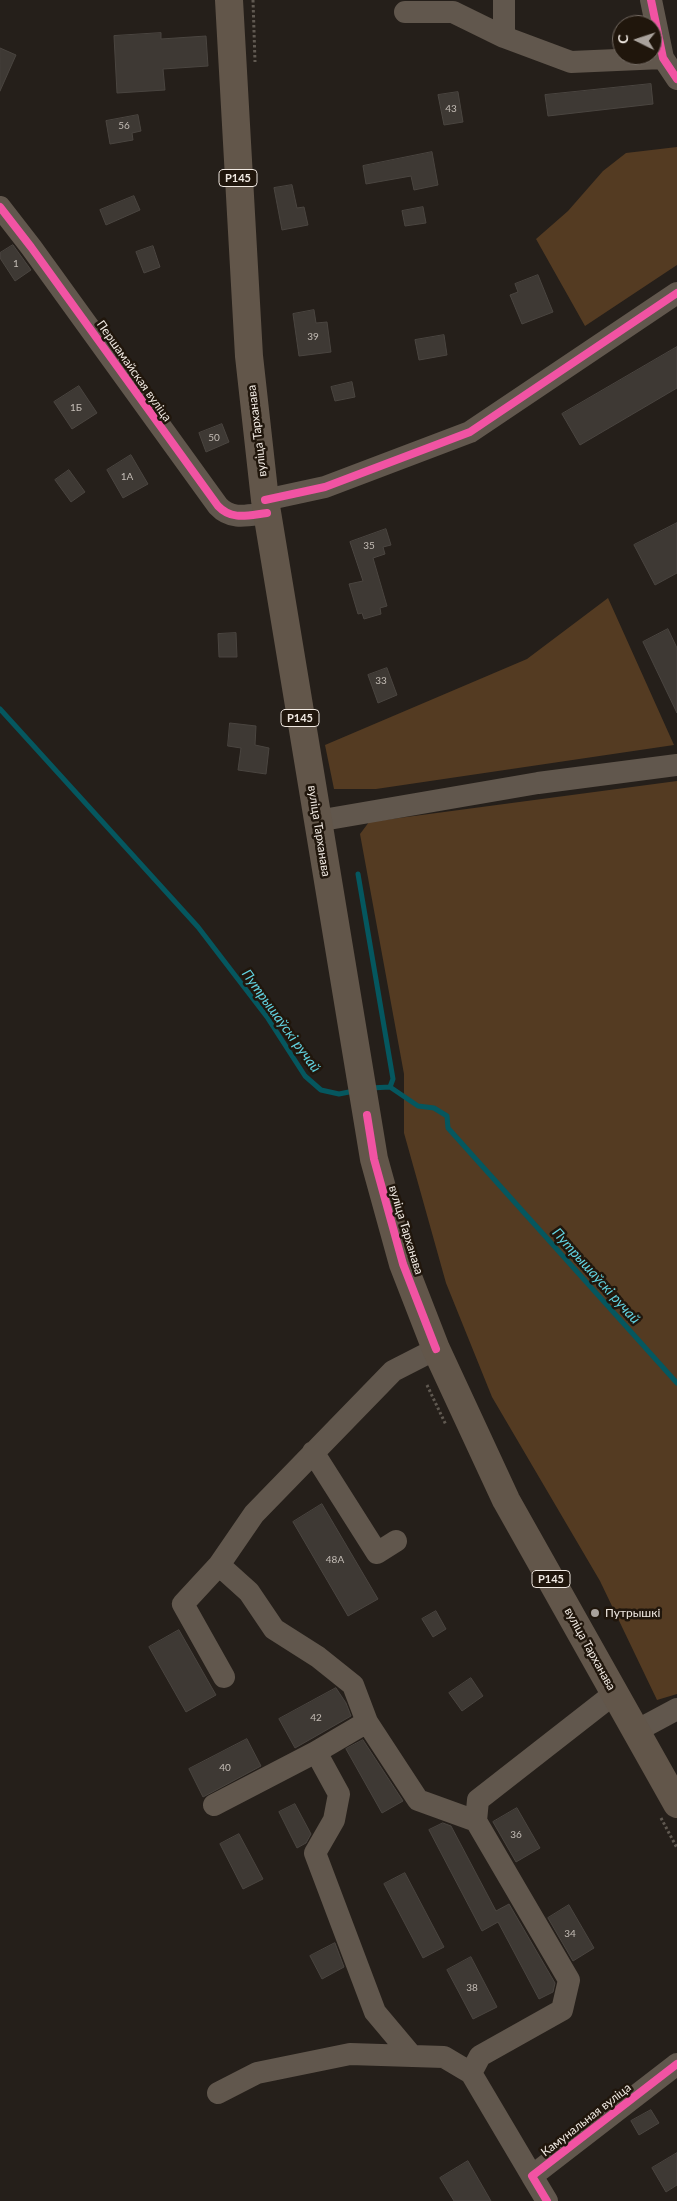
<!DOCTYPE html>
<html>
<head>
<meta charset="utf-8">
<style>
  body { margin:0 }
  #map { position:relative; width:677px; height:2201px; overflow:hidden; background:#251f1a; font-family:Lato,sans-serif }
  canvas { display:block }
  .north { position:absolute; left:612px; top:15px; width:50px; height:50px; box-sizing:border-box; background:#20160c; border:1px solid #736a62; border-radius:50%; rotate:274deg; font-size:14px; font-weight:700; line-height:20px; text-align:center; color:#f0e9e2 }
  .north::after { content:''; display:block; margin:auto; width:18px; height:22px; background:#a9a29c; clip-path:polygon(50% 0,100% 100%,50% 72%,0 100%) }
</style>
</head>
<body>
<div id="map">
<canvas width="677" height="2201"></canvas>
<div class="north">С</div>
</div>
<script>
const ctx = document.querySelector('canvas').getContext('2d');
ctx.lineJoin = 'round';
function fillPath(path, color) { ctx.fillStyle = color; ctx.fill(path, 'evenodd'); }
function strokePath(path, color, width, dash) { ctx.strokeStyle = color; ctx.lineWidth = width; ctx.lineCap = dash ? 'butt' : 'round'; ctx.setLineDash(dash || []); ctx.stroke(path); }
function drawText(font, color, halo, rows, align = 'center') {
  ctx.font = font + ' Lato,sans-serif'; ctx.lineWidth = 5; ctx.setLineDash([]); ctx.textBaseline = 'middle'; ctx.strokeStyle = halo; ctx.fillStyle = color; for (const [text, x, y, turn = 0] of rows) {
    ctx.save(); ctx.translate(x, y); ctx.rotate((+turn || 0) * Math.PI / 180); ctx.textAlign = isNaN(turn) ? turn : align; if (halo) ctx.strokeText(text, 0, 0); ctx.fillText(text, 0, 0); ctx.restore();
  }
}
const green = new Path2D(`
  M677 147V265L585 326 536 239 568 211 603 171 626 153Z
  M608 598 674 745 376 789H334L325 745 527 659Z
  M677 781V1694L657 1700 600 1581 492 1397 446 1283 404 1133V1074L360 834 369 822Z`);
const stream = new Path2D(`
  M0 709 198 927 267 1017 305 1076 321 1090 339 1094 354 1091
  M358 874 393 1079 390 1087
  M370 1088 390 1087 418 1106 434 1108 447 1116 448 1128 677 1383`);
const building = new Path2D(`
  M161 33V39L206 36 208 66 163 69 165 90 117 93 114 36Z
  M0 48 16 55 0 91Z
  M651 84 653 104 548 116 545 95Z
  M458 92 463 122 444 125 438 95Z
  M138 115 141 131 132 133 133 140 110 144 106 121Z
  M432 152 438 185 414 190 411 176 366 184 363 166Z
  M292 185 297 208 304 207 308 225 282 230 274 188Z
  M134 196 140 210 106 225 100 210Z
  M423 207 426 223 405 226 402 211Z
  M13 245 31 270 15 281 0 258V253Z
  M153 246 160 267 144 273 136 252Z
  M538 275 553 312 522 324 510 295 518 292 515 284Z
  M314 310 316 323 327 322 331 352 299 356 293 314Z
  M444 335 447 355 419 360 415 340Z
  M677 347V388L580 445 562 414Z
  M352 382 355 397 335 401 331 387Z
  M79 386 97 413 72 429 54 402Z
  M222 424 229 442 206 452 199 433Z
  M131 455 148 484 123 498 107 470Z
  M69 470 85 492 71 502 55 480Z
  M677 523V573L655 585 634 545Z
  M386 529 391 545 383 547 385 554 373 558 387 606 380 608 381 614 364 619 362 613 358 614 349 584 363 581 350 542Z
  M668 629 677 648V713L643 642Z
  M236 633 237 657H219L218 634Z
  M387 668 397 695 378 703 368 675Z
  M230 723 256 726 255 745 269 748 266 774 238 770 241 748 228 746Z
  M322 1504 378 1599 348 1616 293 1522Z
  M436 1611 446 1629 433 1637 422 1619Z
  M179 1630 216 1695 186 1712 149 1647Z
  M471 1678 483 1696 462 1711 449 1693Z
  M336 1688 346 1703 351 1716 295 1748 279 1719Z
  M247 1739 261 1766 203 1797 189 1769Z
  M363 1740 403 1801 382 1813 346 1749Z
  M295 1804 311 1834 306 1843 297 1848 279 1812Z
  M517 1808 540 1848 516 1862 493 1822Z
  M443 1823 451 1826 496 1911 509 1904 555 1983 553 1992 539 1999 498 1922 482 1931 429 1830Z
  M239 1834 263 1879 243 1889 220 1844Z
  M405 1873 444 1947 423 1958 384 1884Z
  M569 1905 594 1948 573 1961 548 1918Z
  M335 1943 344 1967 322 1979 310 1956Z
  M471 1957 497 2007 473 2019 447 1970Z
  M651 2110 659 2123 639 2135 631 2121Z
  M677 2153V2185L666 2192 652 2168Z
  M468 2161 491 2201H454L440 2178Z`);
const path = new Path2D(`
  M253 0 255 62
  M427 1385 446 1425
  M661 1818 677 1848`);
const minor = new Path2D(`
  M651 0 663 58 677 79
  M405 12H453L504 37V0
  M504 37 571 62 663 58
  M0 207 31 247 218 506C232 521 249 515 267 513
  M265 500 325 487 470 432 677 293
  M317 821 538 783 677 765
  M313 1452 377 1553 396 1541
  M219 1565 183 1604 224 1677
  M367 1722 418 1800 476 1821
  M636 1731 677 1709
  M316 1752 339 1794 334 1820 315 1853 375 2012 412 2056
  M214 1805 316 1752 367 1722 353 1685 318 1657 274 1629 249 1592 219 1565 254 1514 393 1371 436 1349
  M218 2093 257 2073 350 2054 444 2057 471 2073
  M532 2176 471 2073 480 2056 562 2010 569 1980 476 1821 478 1800 615 1693
  M547 2201 532 2176 677 2064`);
const major = new Path2D(`
  M229 0 249 356 265 500 374 1159 403 1264 436 1349 506 1500 677 1804`);
const cycleway = new Path2D(`
  M651 0 663 58 677 79
  M0 207 31 247 218 506C232 521 249 515 267 513
  M265 500 325 487 470 432 677 293
  M367 1115 374 1159 403 1264 436 1349
  M547 2201 532 2176 677 2064`);
const markers = [
  [595,1613,5,"#a9a29c"]
];
const numberNames = [
  ["43",451,109],
  ["56",124,126],
  ["1",16,264],
  ["39",313,337],
  ["1Б",76,408],
  ["50",214,438],
  ["1А",127,477],
  ["35",369,546],
  ["33",381,681],
  ["48А",335,1560],
  ["42",316,1718],
  ["40",225,1768],
  ["36",516,1835],
  ["34",570,1934],
  ["38",472,1988]
];
const shields = [
  [238,178,38],
  [300,718,38],
  [551,1579,38]
];
const shieldNames = [
  ["Р145",238,178],
  ["Р145",300,718],
  ["Р145",551,1579]
];
const streetNames = [
  ["Першамайская вуліца",134,371,55],
  ["вуліца Тарханава",257,431,-97],
  ["вуліца Тарханава",319,831,81],
  ["вуліца Тарханава",406,1230,73],
  ["вуліца Тарханава",590,1649,61],
  ["Камунальная вуліца",586,2120,-38]
];
const poiNames = [
  ["Путрышкі",605,1613]
];
const waterNames = [
  ["Путрышаўскі ручай",281,1021,54],
  ["Путрышаўскі ручай",596,1276,48]
];
fillPath(green, '#543b22');
strokePath(stream, '#05575f', 5);
fillPath(building, '#3e3934');
strokePath(building, '#4a4540', 1);
strokePath(path, '#605951', 3, [2.5, 2.5]);
strokePath(minor, '#61574d', 22);
strokePath(major, '#62564a', 28);
strokePath(cycleway, '#f153a3', 8);
for (const [x, y, r, color] of markers) { const dot = new Path2D(); dot.arc(x, y, r, 0, 2 * Math.PI); ctx.fillStyle = color; ctx.fill(dot); strokePath(dot, '#20160c', 2); }
drawText('10px', '#c4bdb6', null, numberNames);
for (const [x, y, w] of shields) { const box = new Path2D(); box.roundRect(x - w / 2, y - 8.5, w, 17, 4); ctx.fillStyle = '#20160c'; ctx.fill(box); strokePath(box, '#f0e9e2', 1); }
drawText('bold 11px', '#f0e9e2', null, shieldNames);
drawText('12px', '#f0e9e2', '#20160c', streetNames);
drawText('12px', '#f0e9e2', '#20160c', poiNames, 'left');
drawText('italic 14px', '#61d2e0', '#20160c', waterNames);
</script>
</body>
</html>
